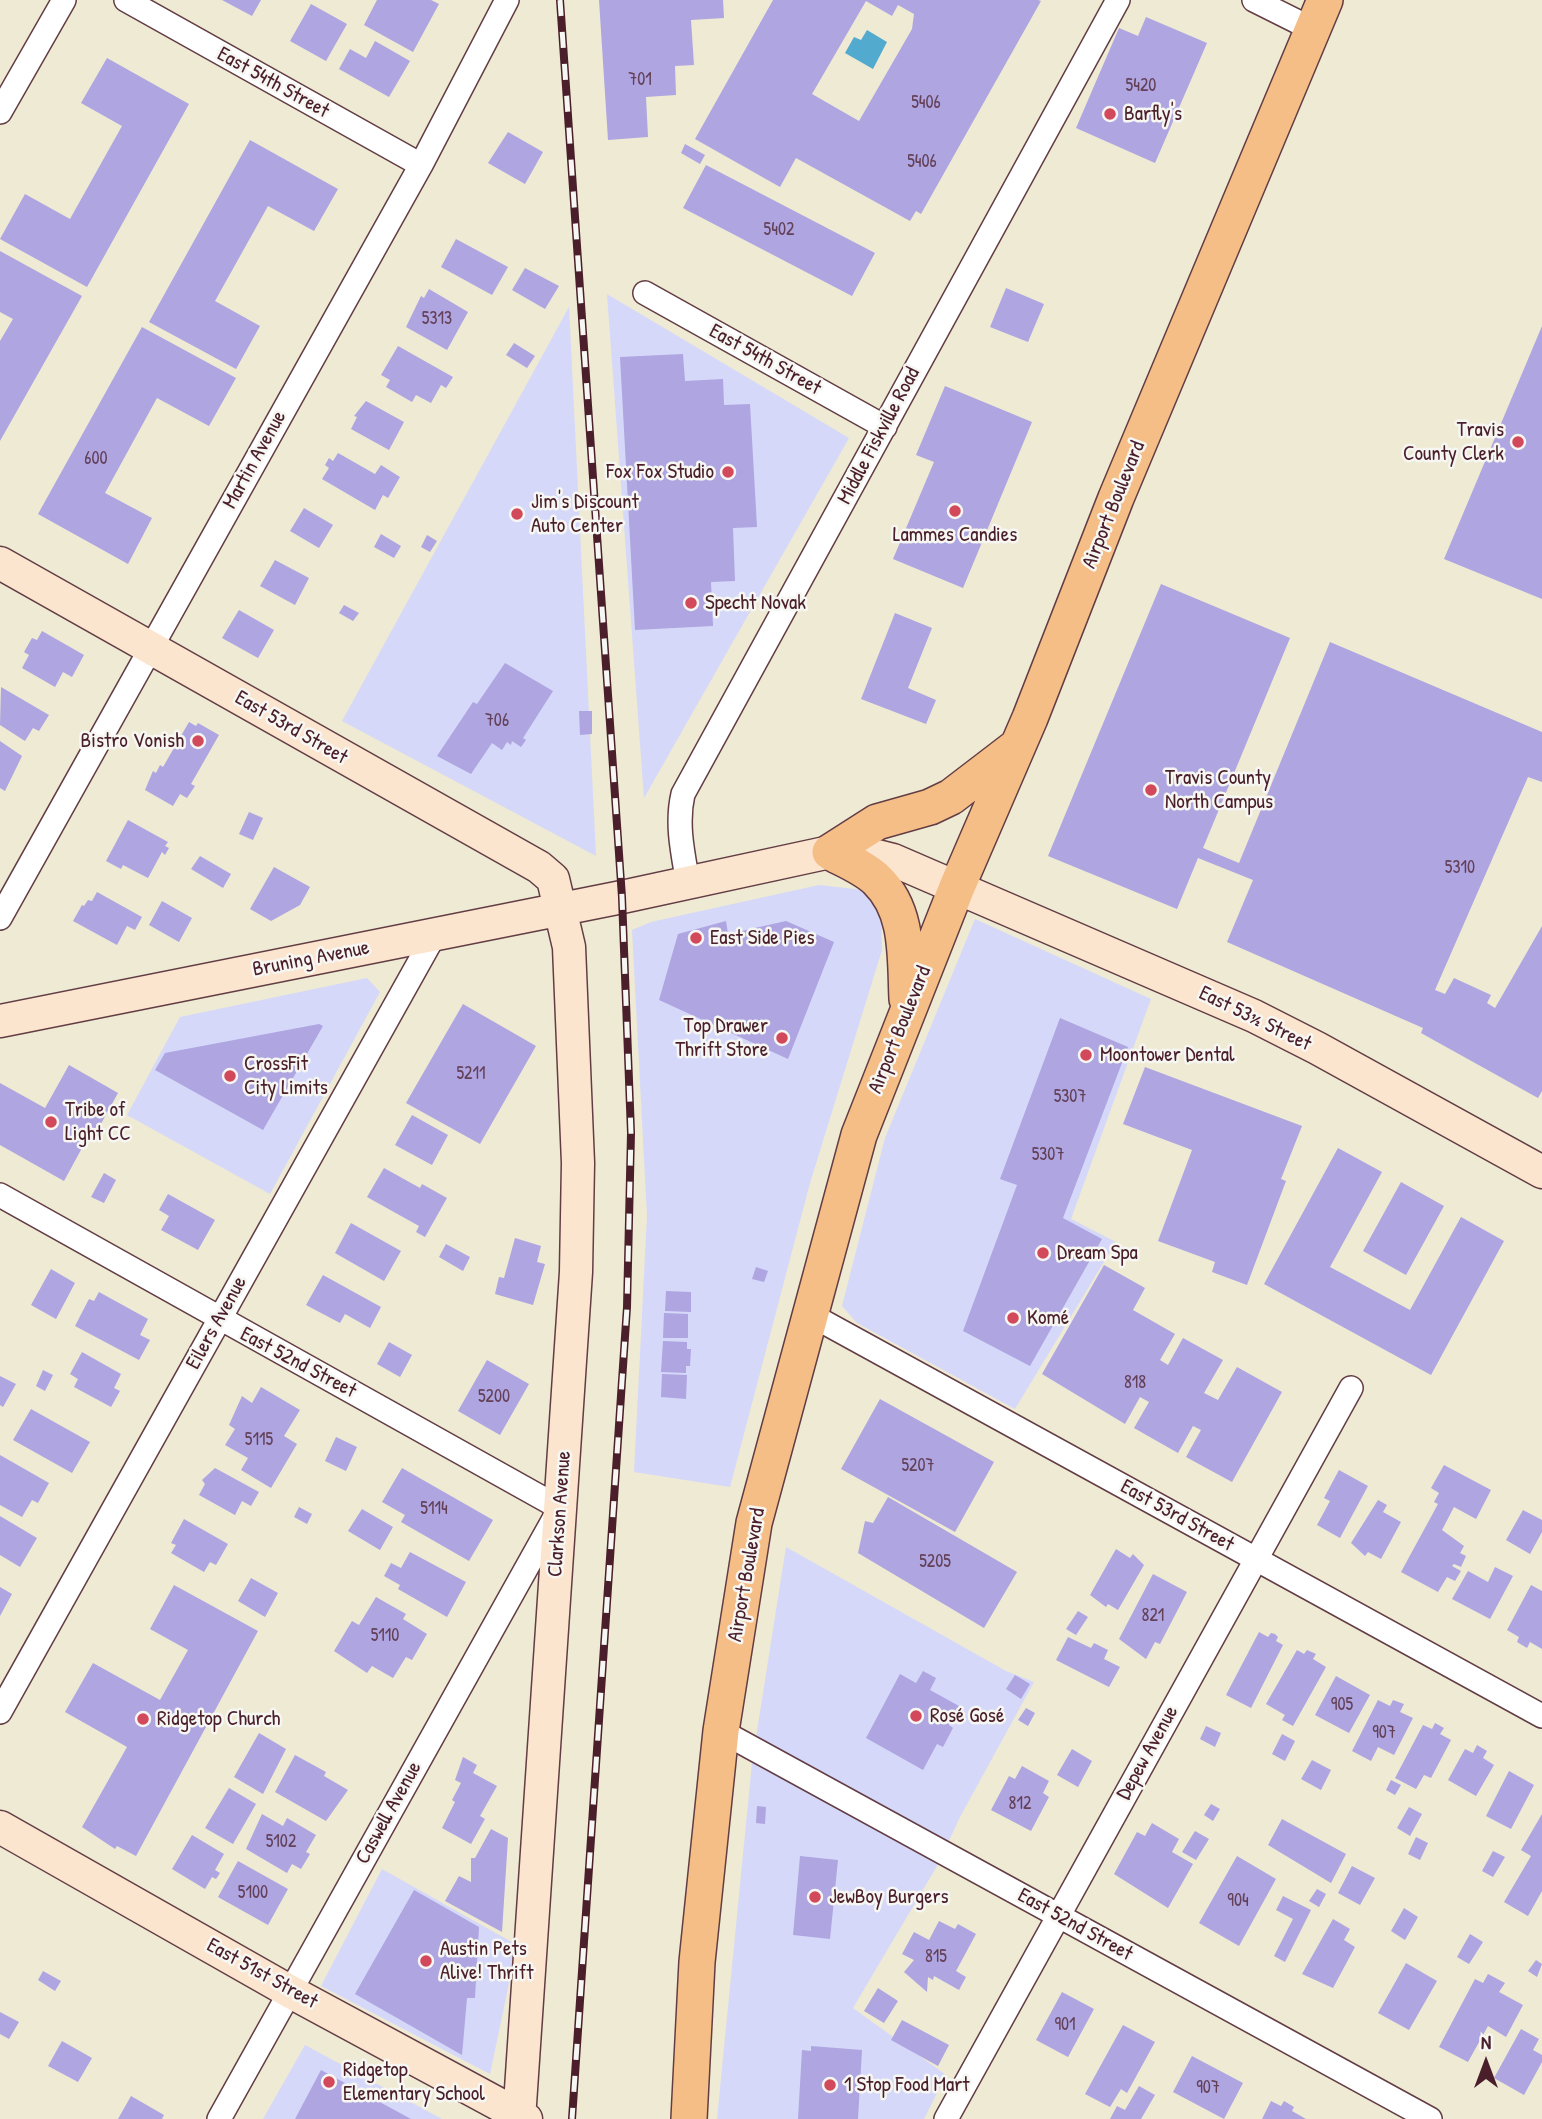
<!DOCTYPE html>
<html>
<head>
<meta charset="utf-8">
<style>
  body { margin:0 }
  #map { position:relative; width:1542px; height:2119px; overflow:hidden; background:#eeead4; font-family:"Patrick Hand",sans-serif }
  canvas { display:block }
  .north { position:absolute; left:1451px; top:2028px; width:70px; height:70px; -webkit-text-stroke:5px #f6f6f2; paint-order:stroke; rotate:0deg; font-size:19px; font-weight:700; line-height:28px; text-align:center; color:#4a1f2b }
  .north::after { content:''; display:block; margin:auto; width:24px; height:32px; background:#4a1f2b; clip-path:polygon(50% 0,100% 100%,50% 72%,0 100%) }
</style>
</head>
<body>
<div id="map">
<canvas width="1542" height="2119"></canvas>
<div class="north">N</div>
</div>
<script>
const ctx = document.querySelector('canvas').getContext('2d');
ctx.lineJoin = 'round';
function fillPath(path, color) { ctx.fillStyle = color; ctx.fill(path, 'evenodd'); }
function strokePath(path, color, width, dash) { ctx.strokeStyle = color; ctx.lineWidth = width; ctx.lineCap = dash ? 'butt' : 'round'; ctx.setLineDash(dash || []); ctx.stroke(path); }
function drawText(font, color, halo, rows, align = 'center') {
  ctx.font = font + ' "Patrick Hand",sans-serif'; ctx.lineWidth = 5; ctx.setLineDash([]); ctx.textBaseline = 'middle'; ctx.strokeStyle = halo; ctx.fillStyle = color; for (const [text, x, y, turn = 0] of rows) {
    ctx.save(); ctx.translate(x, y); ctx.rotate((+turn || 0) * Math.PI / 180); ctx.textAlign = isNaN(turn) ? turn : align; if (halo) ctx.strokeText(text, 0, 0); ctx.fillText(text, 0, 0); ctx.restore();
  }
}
const built = new Path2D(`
  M607 294 849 438 644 798Z
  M569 307 596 856 342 721Z
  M819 885 864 890 881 914 882 950 810 1183 730 1487 634 1472 647 1216 632 930 651 922Z
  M975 919 1151 999 1071 1219 1116 1242 1015 1409 857 1323 842 1306 885 1138Z
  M367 978 380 992 270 1194 127 1115 180 1017Z
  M786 1547 1006 1671 1034 1682 960 1817 937 1866 853 2008 946 2075 924 2119H717L752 1763Z
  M382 1869 517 1945 490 2074 321 1986Z
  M305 2045 442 2119H263Z`);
const water = new Path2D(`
  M867 30 887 42 873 69 845 53 854 37 861 40Z`);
const building = new Path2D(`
  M222 0H261L252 16Z
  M377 0H431L439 4 413 52 364 25Z
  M599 0H723L724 18 691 20 694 65 675 66 676 95 646 97 648 137 608 140Z
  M773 0H1038L1041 1 921 214 916 211 910 221 796 158 780 187 695 139ZM866 1 892 16 898 5 914 14 912 29 859 121 812 94Z
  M311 4 347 24 326 61 290 41Z
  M1146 17 1207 43 1155 163 1076 128 1119 28 1138 36Z
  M375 41 410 61 389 97 339 69 350 49 366 58Z
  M107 58 189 104 87 287 0 239 25 194 70 219 122 126 81 103Z
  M508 132 543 152 525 184 488 163Z
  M250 140 338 189 314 231 268 206 215 301 260 326 236 369 149 322Z
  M685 144 705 155 700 164 681 153Z
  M706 165 875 253 852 296 683 208Z
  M456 239 508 267 492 295 441 267Z
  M0 251 82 296 0 441V341L13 319 0 312Z
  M525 268 559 286 545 309 512 290Z
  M1006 288 1044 304 1028 342 990 327Z
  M429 289 468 312 447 350 406 327 421 296 424 298Z
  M1542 326V599L1444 559Z
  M142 327 236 378 209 426 157 398 105 493 152 518 128 564 38 514Z
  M514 343 535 356 527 368 506 355Z
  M398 346 453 377 446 388 441 385 431 403 416 395 412 402 386 387 390 380 381 375Z
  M683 354 685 381 723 379 724 405 750 404 757 527 733 528 735 581 711 582 713 626 635 630 620 357Z
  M945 386 1032 422 963 588 893 559 934 462 916 455Z
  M366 401 404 422 389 450 351 429 357 417 354 416Z
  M338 453 375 474 381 465 400 477 388 498 383 495 375 510 322 479 329 468 325 465 329 458 333 461Z
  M304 508 333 525 319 548 290 531Z
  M381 534 401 546 394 558 374 547Z
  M427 535 437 541 430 552 421 547Z
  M275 560 309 578 295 605 260 586Z
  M1161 584 1290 638 1203 848 1239 863 1330 642 1542 732V782L1528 777 1435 990 1445 994 1454 978 1491 995 1487 1003 1495 1008 1542 926V1091L1538 1098 1421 1033 1423 1028 1227 942 1253 880 1198 858 1177 909 1048 856Z
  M344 605 359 613 353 621 339 613Z
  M239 610 274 630 258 658 222 638Z
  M895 613 932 628 908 688 936 700 926 724 861 699Z
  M42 631 84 655 72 677 63 672 55 687 22 668 29 655 24 652 32 638 37 640Z
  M505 663 553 691 523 738 526 740 521 747 512 741 511 745 507 742 502 750 492 743 471 774 437 756 473 702 477 704Z
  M1 687 49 715 39 731 33 728 25 741 0 725Z
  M579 711H592V734L580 735Z
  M189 722 196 726 198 723 219 735 191 784 195 786 187 798 180 794 173 806 145 790 153 771 156 773 160 765 163 767Z
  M0 741 22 756 5 791 0 788Z
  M249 812 263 818 253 840 239 834Z
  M128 820 168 842 165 846 169 848 165 855 162 852 148 878 123 865 121 869 106 861Z
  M200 856 231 874 223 888 191 869Z
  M274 867 310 887 300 905 271 921 250 909Z
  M97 892 142 917 135 930 127 926 117 945 73 921 82 905 84 906 88 900 92 901Z
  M162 901 192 918 179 942 149 925Z
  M726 921 728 934 786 921 834 942 788 1059 659 1000 678 934Z
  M463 1004 536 1046 480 1144 406 1103Z
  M1060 1018 1128 1047 1063 1218 1102 1239 1030 1366 963 1331 1017 1185 1000 1179Z
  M319 1024 323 1026 263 1130 155 1070 165 1053Z
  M69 1065 118 1093 92 1140 88 1137 64 1181 0 1145V1083L45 1108Z
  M1145 1067 1302 1126 1281 1179 1286 1181 1247 1285 1212 1272 1215 1262 1158 1241 1192 1150 1123 1124Z
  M412 1115 448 1135 432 1165 395 1145Z
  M1338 1148 1382 1172 1330 1267 1410 1310 1461 1217 1504 1241 1431 1375 1264 1284Z
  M384 1168 420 1188 422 1184 447 1198 425 1237 416 1232 419 1226 367 1197Z
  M104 1173 116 1180 104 1203 91 1197Z
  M1401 1182 1444 1206 1406 1275 1363 1251Z
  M168 1194 215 1220 198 1250 161 1230 169 1216 159 1210Z
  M351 1223 401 1251 384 1281 335 1253Z
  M515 1238 541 1246 537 1262 545 1264 533 1305 495 1294 499 1277 504 1278Z
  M446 1244 470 1257 463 1271 439 1257Z
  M1104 1265 1145 1288 1133 1310 1175 1334 1160 1360 1168 1365 1183 1338 1223 1360 1204 1393 1218 1400 1237 1367 1282 1392 1232 1482 1186 1457 1201 1430 1193 1426 1178 1453 1134 1428 1149 1402 1140 1397 1125 1424 1042 1374Z
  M756 1267 768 1271 764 1282 752 1279Z
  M51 1269 75 1283 56 1319 31 1305Z
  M323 1275 381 1307 370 1328 345 1314 340 1323 306 1305Z
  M666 1291 691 1292V1312L665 1311Z
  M99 1292 148 1319 140 1335 150 1340 139 1360 75 1326 89 1299 94 1301Z
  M664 1313 688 1314V1338H663Z
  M663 1341 687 1342V1349H691L690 1366H686V1373L661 1372Z
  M389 1342 412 1355 400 1377 377 1364Z
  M82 1352 121 1374 114 1388 120 1391 111 1407 74 1387 78 1379 70 1374Z
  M487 1360 529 1384 500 1435 458 1411Z
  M43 1370 53 1375 45 1391 36 1386Z
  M662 1374 687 1375 686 1399 661 1397Z
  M0 1376 16 1384 3 1407 0 1405Z
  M261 1387 300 1410 284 1436 297 1444 271 1488 241 1470 248 1458 225 1445 235 1429 229 1425 242 1396 252 1403Z
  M880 1399 994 1462 955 1532 841 1469Z
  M31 1409 90 1442 72 1473 13 1440Z
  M336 1437 357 1447 346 1471 325 1461Z
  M0 1455 49 1483 38 1503 32 1500 22 1517 0 1505Z
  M1444 1465 1491 1490 1476 1519 1454 1507 1442 1530 1464 1546 1460 1553 1466 1556 1461 1567 1454 1564 1452 1566 1461 1571 1455 1581 1447 1577 1438 1592 1401 1572 1438 1504 1434 1502 1439 1493 1431 1488Z
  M215 1468 259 1492 251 1506 242 1501 235 1515 199 1495 205 1484 202 1480Z
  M402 1468 493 1520 469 1561 401 1522 405 1515 382 1502Z
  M1339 1470 1368 1486 1340 1538 1317 1525 1330 1501 1324 1498Z
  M888 1497 1017 1572 984 1628 858 1553 865 1521 873 1523Z
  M1378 1500 1387 1505 1383 1512 1401 1522 1381 1559 1368 1552 1365 1556 1351 1543Z
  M299 1507 312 1514 307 1524 294 1517Z
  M362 1509 393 1527 380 1550 348 1531Z
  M1523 1510 1542 1520V1532L1530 1554 1506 1540Z
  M0 1516 37 1538 20 1567 0 1555Z
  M184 1519 228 1544 216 1565 210 1562 204 1572 171 1553 176 1545 171 1543Z
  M1116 1549 1130 1558 1133 1554 1144 1565 1118 1610 1108 1604 1106 1607 1090 1595Z
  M410 1552 466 1582 447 1617 398 1589 400 1585 384 1576 391 1563 401 1568Z
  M1495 1567 1513 1576 1490 1619 1452 1599 1468 1571 1488 1582Z
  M1153 1574 1187 1592 1160 1644 1155 1642 1146 1659 1119 1639Z
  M251 1578 278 1593 265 1617 238 1601Z
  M174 1585 258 1631 136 1856 117 1846 115 1849 82 1827 127 1747 65 1712 93 1663 160 1700 188 1650 150 1629Z
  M1531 1585 1542 1591V1649L1530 1642 1527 1648 1517 1642 1519 1637 1507 1630Z
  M0 1587 12 1594 0 1616Z
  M376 1597 406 1614 403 1619 427 1634 412 1660 406 1657 393 1678 372 1666 367 1673 334 1651 352 1621 359 1625Z
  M1078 1611 1088 1617 1076 1635 1066 1629Z
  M1259 1632 1268 1637 1271 1633 1275 1634 1278 1637 1276 1641 1283 1645 1251 1708 1226 1695Z
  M1068 1637 1091 1648 1094 1643 1108 1650 1104 1659 1120 1667 1109 1687 1056 1660Z
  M1297 1650 1304 1654 1307 1650 1316 1654 1313 1659 1326 1667 1293 1726 1282 1720 1285 1715 1266 1704Z
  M923 1671 936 1678 930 1690 959 1706 949 1725 953 1728 943 1747 937 1744 923 1770 866 1738 900 1674 916 1683Z
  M1015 1675 1030 1684 1021 1699 1006 1689Z
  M1336 1676 1370 1695 1349 1733 1315 1715Z
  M1378 1700 1390 1706 1393 1700 1404 1704 1400 1712 1413 1718 1394 1755 1378 1747 1371 1761 1352 1751Z
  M1026 1708 1035 1713 1028 1726 1018 1720Z
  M1435 1723 1444 1728 1440 1734 1451 1740 1431 1778 1424 1775 1416 1789 1395 1778 1423 1725 1432 1729Z
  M1206 1726 1221 1733 1215 1747 1200 1739Z
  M259 1733 286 1749 263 1794 234 1777Z
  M1282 1734 1295 1741 1285 1761 1272 1754Z
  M1477 1745 1487 1751 1483 1758 1494 1765 1476 1796 1448 1780 1465 1749 1473 1753Z
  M1072 1749 1092 1761 1078 1787 1057 1775Z
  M295 1755 326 1772 324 1776 348 1790 326 1821 275 1792Z
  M463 1757 477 1765 473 1773 497 1786 480 1816 485 1819 471 1844 442 1828 455 1802 452 1800 461 1783 455 1780Z
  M1312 1760 1331 1770 1321 1790 1301 1779Z
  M1022 1766 1049 1781 1043 1793 1049 1797 1031 1831 991 1810 1009 1776 1015 1779Z
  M1509 1771 1534 1785 1511 1829 1486 1816Z
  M1391 1780 1401 1785 1395 1795 1386 1790Z
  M229 1788 256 1804 233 1844 205 1828Z
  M1211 1804 1220 1809 1213 1821 1204 1815Z
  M757 1806 766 1807 765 1824 756 1823Z
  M1409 1807 1422 1814 1410 1836 1397 1828Z
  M262 1814 283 1826 287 1818 316 1835 306 1852 310 1854 301 1869 292 1864 287 1873 246 1849Z
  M1542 1814V1891L1528 1916 1504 1902 1531 1856 1521 1850Z
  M1282 1819 1346 1854 1331 1883 1268 1845Z
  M1152 1823 1179 1839 1172 1852 1193 1864 1168 1908 1114 1874 1137 1832 1145 1836Z
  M491 1829 508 1838 502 1932 445 1901 459 1876 471 1882V1858H475Z
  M1195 1831 1209 1839 1196 1860 1182 1852Z
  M192 1835 224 1854 215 1870 220 1873 216 1879 212 1877 205 1889 172 1869Z
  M1416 1837 1428 1843 1420 1860 1408 1854Z
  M1493 1851 1505 1857 1493 1877 1482 1871Z
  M800 1856 838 1860 830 1939 793 1935Z
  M1237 1856 1276 1879 1239 1946 1199 1923Z
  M238 1861 288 1889 268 1925 218 1897Z
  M1352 1866 1375 1878 1360 1905 1338 1893Z
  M1317 1889 1326 1894 1319 1907 1309 1901Z
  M414 1890 479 1927 475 1998H467L462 2055 355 1994Z
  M1283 1896 1311 1910 1285 1962 1274 1956 1293 1919 1276 1910Z
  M1404 1908 1418 1917 1405 1940 1391 1931Z
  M1333 1919 1350 1929 1344 1940 1355 1947 1333 1988 1302 1974Z
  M939 1921 955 1929 958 1924 976 1934 956 1971 966 1977 959 1990 934 1976 933 1980 928 1977 927 1992 904 1972 914 1960 902 1954 914 1932 929 1940Z
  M1470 1934 1483 1942 1469 1964 1457 1957Z
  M1536 1960 1542 1964 1537 1977 1528 1971Z
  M1406 1963 1437 1981 1409 2030 1378 2013Z
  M43 1971 61 1981 55 1991 38 1980Z
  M1488 1974 1505 1983 1499 1992 1523 2005 1506 2037 1488 2026 1468 2062 1439 2047 1475 1979 1483 1983Z
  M878 1988 898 2001 884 2023 864 2011Z
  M1062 1992 1094 2009 1068 2057 1036 2040Z
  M0 2012 19 2022 9 2039 0 2034Z
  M902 2020 949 2045 938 2066 891 2040Z
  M1123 2025 1155 2042 1127 2093 1121 2089 1110 2107 1085 2094Z
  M1521 2029 1539 2039 1533 2050 1542 2055V2062L1524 2095 1494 2078Z
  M62 2041 92 2058 78 2082 48 2066Z
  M811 2046 862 2050 858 2119H798L802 2050 811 2051Z
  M1192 2056 1243 2083 1224 2119 1173 2092Z
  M321 2070 411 2119H295Z
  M1139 2086 1155 2095 1141 2119H1110L1117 2106 1125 2110Z
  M131 2096 164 2115 162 2119H118Z
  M1271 2101 1281 2106 1284 2101 1294 2107 1292 2111 1306 2119H1262Z`);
const street = new Path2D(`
  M126 0 421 165
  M1254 0 1312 29
  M0 112 64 0
  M645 293 885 427
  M688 883C683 854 676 824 683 794L1118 0
  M0 918 421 165 507 0
  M0 1195 560 1508 219 2119
  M811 1315 1542 1716
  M0 1712 435 934
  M721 1731 1430 2119
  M946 2119 1351 1388`);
const secondary = new Path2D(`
  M0 563 539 867 553 879 569 947 578 1163 576 1272 519 2119
  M0 1021 622 897 830 852H861L893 860 1254 1016 1317 1048 1542 1172
  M0 1827 289 1991 526 2119`);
const primary = new Path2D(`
  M907 999C905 957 909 911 877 880 865 868 845 860 830 852L877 822 930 807 951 797 1015 748
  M689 2119 697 1962 721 1731 754 1523 859 1135 957 887 1030 718 1116 498 1325 0`);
const rail = new Path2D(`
  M560 0 622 897 631 1133 627 1307 572 2119`);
const markers = [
  [1110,114,7,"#d1495b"],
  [1518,442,7,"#d1495b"],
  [728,472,7,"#d1495b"],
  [955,511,7,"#d1495b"],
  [517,514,7,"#d1495b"],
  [691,603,7,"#d1495b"],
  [198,741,7,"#d1495b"],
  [1151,790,7,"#d1495b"],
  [696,938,7,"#d1495b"],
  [782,1038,7,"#d1495b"],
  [1086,1055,7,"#d1495b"],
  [230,1076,7,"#d1495b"],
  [51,1122,7,"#d1495b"],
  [1043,1253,7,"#d1495b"],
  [1013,1318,7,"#d1495b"],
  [916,1716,7,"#d1495b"],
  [143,1719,7,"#d1495b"],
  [815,1897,7,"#d1495b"],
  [426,1961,7,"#d1495b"],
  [329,2082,7,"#d1495b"],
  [830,2085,7,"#d1495b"]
];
const numberNames = [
  ["701",640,80],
  ["5420",1141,86],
  ["5406",926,103],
  ["5406",922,162],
  ["5402",779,230],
  ["5313",437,319],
  ["600",96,459],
  ["706",497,721],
  ["5310",1460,868],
  ["5211",471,1074],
  ["5307",1070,1097],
  ["5307",1048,1155],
  ["818",1135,1383],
  ["5200",494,1397],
  ["5115",259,1440],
  ["5207",918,1466],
  ["5114",434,1509],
  ["5205",935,1562],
  ["821",1153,1616],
  ["5110",385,1636],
  ["905",1342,1705],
  ["907",1384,1733],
  ["812",1020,1804],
  ["5102",281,1842],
  ["5100",253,1893],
  ["904",1238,1901],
  ["815",936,1957],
  ["901",1065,2025],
  ["907",1208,2088]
];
const streetNames = [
  ["East 54th Street",273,83,29],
  ["East 54th Street",765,360,29],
  ["Middle Fiskville Road",879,436,-62],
  ["Martin Avenue",255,460,-61],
  ["Airport Boulevard",1114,505,-68],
  ["East 53rd Street",291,728,30],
  ["Bruning Avenue",311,959,-11],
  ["East 53½ Street",1255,1019,26],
  ["Airport Boulevard",900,1030,-68],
  ["Eilers Avenue",217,1323,-61],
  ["East 52nd Street",298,1363,28],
  ["Clarkson Avenue",560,1514,-86],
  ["East 53rd Street",1177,1516,29],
  ["Airport Boulevard",747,1575,-80],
  ["Depew Avenue",1148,1753,-61],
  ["Caswell Avenue",389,1813,-61],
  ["East 52nd Street",1075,1925,29],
  ["East 51st Street",262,1974,29]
];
const poiNames = [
  ["Barfly's",1124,114],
  ["Travis",1504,430,"right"],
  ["County Clerk",1504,454,"right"],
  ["Fox Fox Studio",714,472,"right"],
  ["Jim's Discount",531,502],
  ["Auto Center",531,526],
  ["Lammes Candies",955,535,"center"],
  ["Specht Novak",705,603],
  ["Bistro Vonish",184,741,"right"],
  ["Travis County",1165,778],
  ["North Campus",1165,802],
  ["East Side Pies",710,938],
  ["Top Drawer",768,1026,"right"],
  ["Thrift Store",768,1050,"right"],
  ["Moontower Dental",1100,1055],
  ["CrossFit",244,1064],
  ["City Limits",244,1088],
  ["Tribe of",65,1110],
  ["Light CC",65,1134],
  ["Dream Spa",1057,1253],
  ["Komé",1027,1318],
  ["Rosé Gosé",930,1716],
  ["Ridgetop Church",157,1719],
  ["JewBoy Burgers",829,1897],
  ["Austin Pets",440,1949],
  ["Alive! Thrift",440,1973],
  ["Ridgetop",343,2070],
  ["Elementary School",343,2094],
  ["1 Stop Food Mart",844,2085]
];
fillPath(built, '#d5d8f9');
fillPath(water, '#52aacf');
fillPath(building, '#aea5e1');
strokePath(street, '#633d44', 26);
strokePath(secondary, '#633d44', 35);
strokePath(primary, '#633d44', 38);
strokePath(street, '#fff', 23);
strokePath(secondary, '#fbe5cf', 32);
strokePath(primary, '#f6be87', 35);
strokePath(rail, '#4a1f2b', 8);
strokePath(rail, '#f6f6f2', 5, [16]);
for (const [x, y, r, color] of markers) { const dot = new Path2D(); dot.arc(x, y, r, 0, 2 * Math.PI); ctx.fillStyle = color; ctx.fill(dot); strokePath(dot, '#f6f6f2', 2.5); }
drawText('18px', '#634058', null, numberNames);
drawText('21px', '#4a1f2b', '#f6f6f2', streetNames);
drawText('21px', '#4a1f2b', '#f6f6f2', poiNames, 'left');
</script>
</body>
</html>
